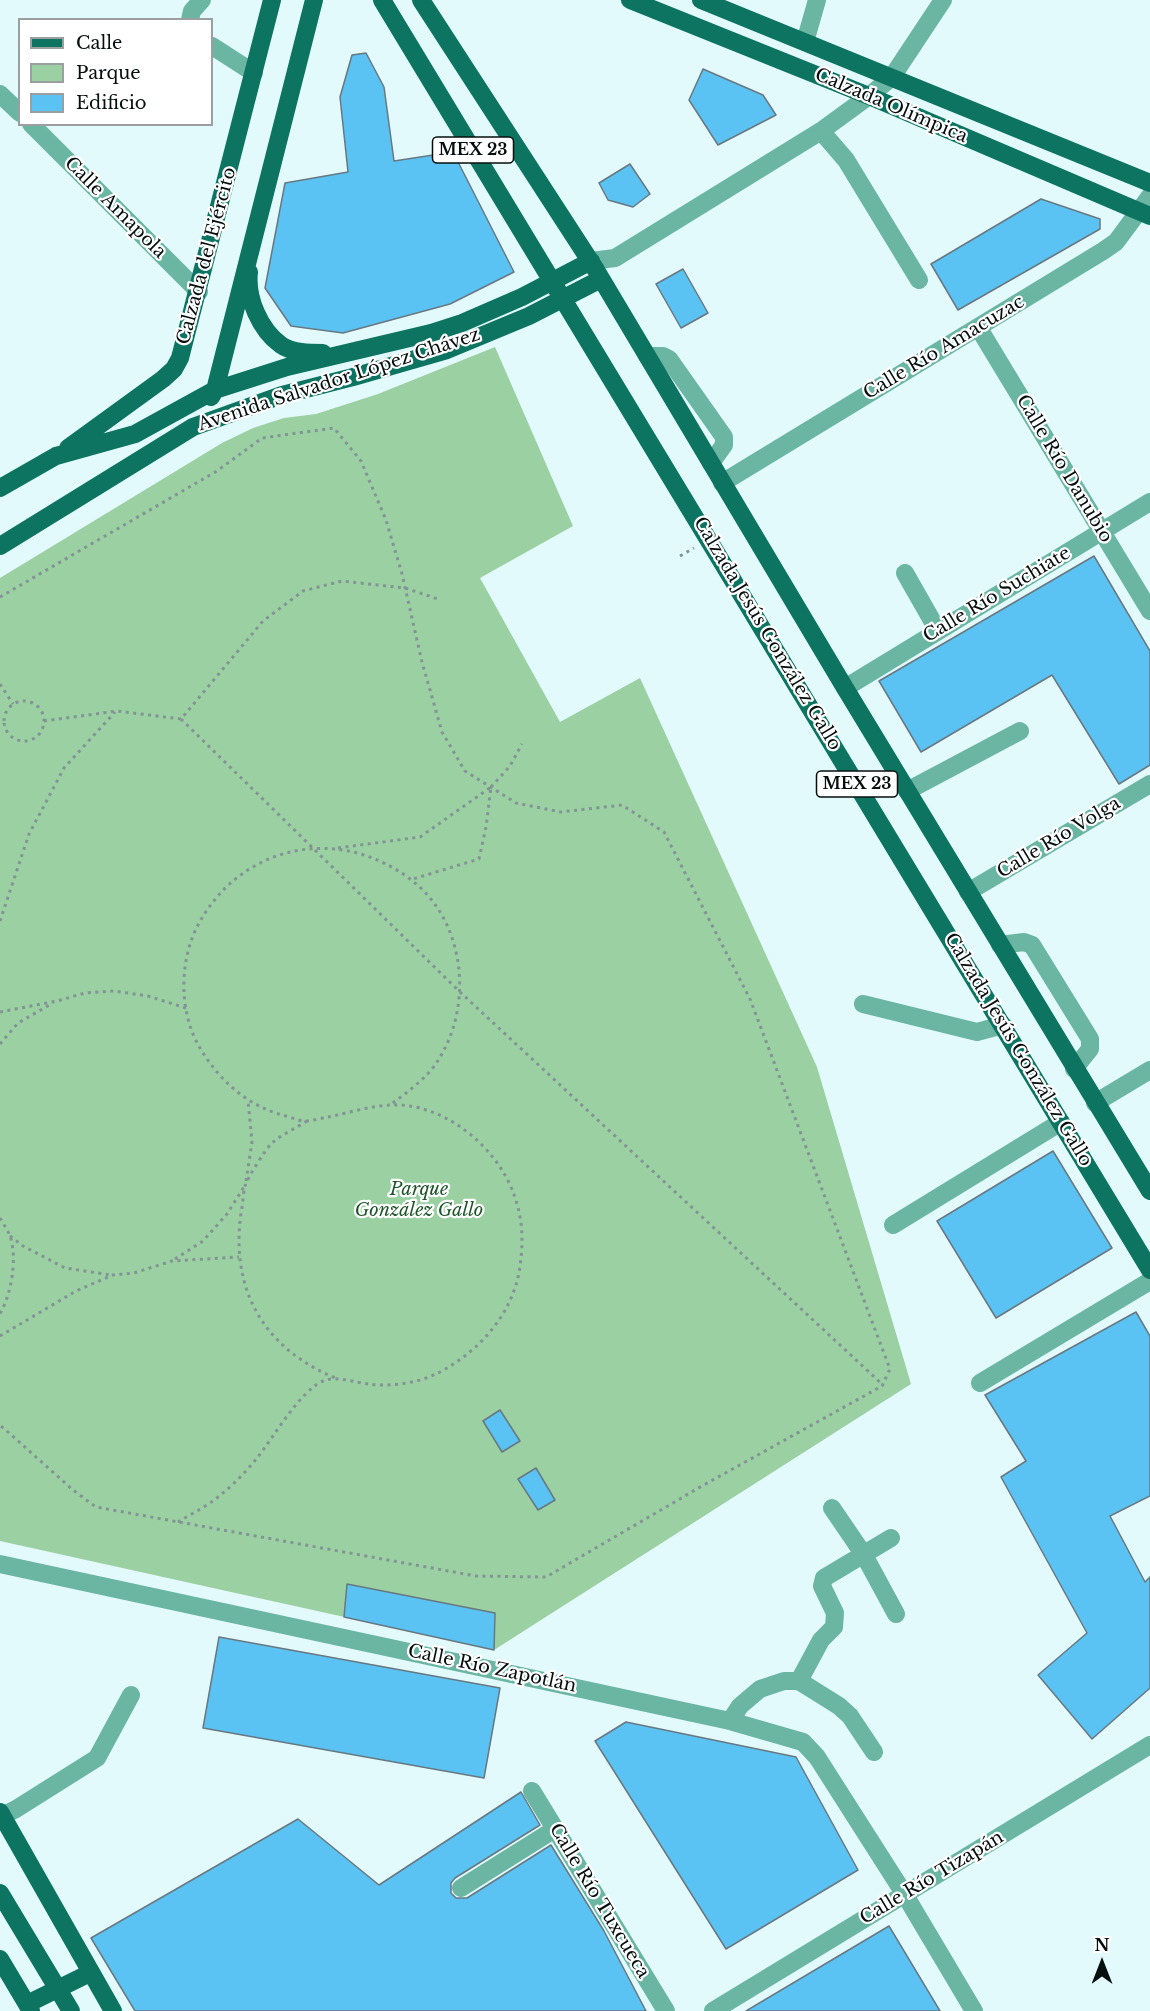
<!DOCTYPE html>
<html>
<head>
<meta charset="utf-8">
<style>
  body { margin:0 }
  #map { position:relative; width:1150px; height:2011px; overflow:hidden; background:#e3fafc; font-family:"Libre Baskerville",serif }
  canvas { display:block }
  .legend { position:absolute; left:18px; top:18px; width:195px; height:108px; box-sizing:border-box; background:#fff; border:2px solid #9b9f9f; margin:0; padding:8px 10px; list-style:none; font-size:18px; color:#060e0e }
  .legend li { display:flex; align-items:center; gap:12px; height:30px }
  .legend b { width:30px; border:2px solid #9b9f9f }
  .north { position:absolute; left:1072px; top:1933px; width:60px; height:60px; -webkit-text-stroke:4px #fff; paint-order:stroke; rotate:0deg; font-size:16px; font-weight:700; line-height:24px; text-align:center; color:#060e0e }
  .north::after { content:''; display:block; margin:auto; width:21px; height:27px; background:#060e0e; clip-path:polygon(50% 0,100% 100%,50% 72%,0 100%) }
</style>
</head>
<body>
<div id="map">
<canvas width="1150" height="2011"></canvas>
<ul class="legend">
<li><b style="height:8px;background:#0c7461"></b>Calle</li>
<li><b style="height:16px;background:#9bd0a2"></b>Parque</li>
<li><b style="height:16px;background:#5bc3f3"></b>Edificio</li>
</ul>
<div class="north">N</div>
</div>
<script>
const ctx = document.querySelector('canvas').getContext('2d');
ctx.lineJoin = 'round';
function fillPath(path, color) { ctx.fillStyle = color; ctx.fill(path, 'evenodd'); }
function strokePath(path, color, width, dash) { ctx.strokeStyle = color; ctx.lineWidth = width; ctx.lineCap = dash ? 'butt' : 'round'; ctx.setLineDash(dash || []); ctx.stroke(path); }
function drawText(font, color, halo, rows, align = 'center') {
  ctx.font = font + ' "Libre Baskerville",serif'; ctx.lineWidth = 4.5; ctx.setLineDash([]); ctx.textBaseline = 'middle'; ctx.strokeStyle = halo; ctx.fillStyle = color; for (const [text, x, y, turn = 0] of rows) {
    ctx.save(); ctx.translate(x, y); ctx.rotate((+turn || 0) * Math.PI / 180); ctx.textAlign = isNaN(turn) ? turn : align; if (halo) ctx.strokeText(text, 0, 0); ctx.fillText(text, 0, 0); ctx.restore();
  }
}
const green = new Path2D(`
  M495 347 573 526 480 578 560 722 640 678 817 1067 911 1384 494 1650 0 1541V578L222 443 253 428 284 418 316 414 378 394Z`);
const building = new Path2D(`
  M366 53 384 87 394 161 453 152 514 272 450 304 343 333 291 326 265 288 285 183 348 172 340 97 352 55Z
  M703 69 763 95 776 115 718 145 689 100Z
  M630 164 650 194 633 207 608 200 599 183Z
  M1041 199 1100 219V229L958 310 931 264Z
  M683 269 708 313 681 328 656 284Z
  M1094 556 1150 651V765L1119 784 1052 675 921 752 879 681Z
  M1053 1151 1112 1248 996 1318 937 1221Z
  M1136 1312 1150 1336V1496L1110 1516 1145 1582 1150 1577V1688L1092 1739 1038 1675 1087 1633 1001 1477 1026 1461 985 1395Z
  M500 1410 520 1441 502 1452 483 1421Z
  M536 1468 555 1500 538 1510 518 1479Z
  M347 1584 495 1613 494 1650 344 1617Z
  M219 1637 500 1688 484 1778 203 1728Z
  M626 1722 796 1757 858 1870 726 1949 595 1741Z
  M521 1792 540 1825 455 1878 451 1883V1893L456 1898H467L551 1845 604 1931 646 2011H135L91 1938 298 1819 379 1885Z
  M889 1926 940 2011H746Z`);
const path = new Path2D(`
  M680 556 694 548
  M0 597 217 471 262 438 334 428 361 461 386 520 402 574 422 662 442 732 465 771 516 803 561 812 622 805 664 832 750 999 890 1369 882 1386 702 1486 546 1577 476 1576 96 1507 73 1490 0 1425
  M0 684 13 704
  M4 721a20 20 0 1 1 40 0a20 20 0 1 1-40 0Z
  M181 719 460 992 883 1385
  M44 721 117 711 181 719 263 621 303 591 342 581 405 588 441 600
  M491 787 510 766 522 744
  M338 848 420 837 491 787 486 827 479 859 413 879
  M0 921 29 834 64 768 115 712
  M0 1012 57 1001 85 993 114 991 148 996 186 1008
  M0 1044 18 1023 53 1003
  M307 1121C296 1128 281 1135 272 1143 265 1150 248 1177 245 1186 243 1194 243 1204 241 1213 230 1291 265 1350 338 1379
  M246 1181 252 1142 248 1100
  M0 1218C4 1225 9 1232 11 1239 17 1262 11 1294 0 1314
  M10 1236 23 1246 65 1268 111 1275
  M175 1259 203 1241 227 1214 244 1187
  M0 1336 76 1291 113 1275 134 1273 172 1261 239 1257
  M178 1522C191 1514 206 1507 218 1497 232 1486 246 1472 257 1458 273 1438 300 1391 323 1381 337 1375 355 1383 369 1384 391 1387 418 1383 438 1373 479 1352 514 1313 520 1266 523 1246 523 1224 517 1204 503 1151 446 1102 390 1105 370 1106 348 1113 328 1117 321 1118 313 1121 305 1121 300 1121 295 1119 290 1117 250 1108 221 1083 200 1048 179 1013 179 963 197 927 239 845 337 824 410 879 468 922 475 1013 432 1069 420 1083 405 1094 390 1105`);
const minor = new Path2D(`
  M190 20 192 11 202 0
  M805 42 817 0
  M212 46 254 73
  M0 94 20 113
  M31 124 199 292
  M821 131 846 160 919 280
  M591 261 615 258 821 131 869 96 892 77 943 0
  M978 327 1150 611
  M647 356H663L669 359 724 437V445L711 463
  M722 483 1103 251 1116 242 1150 196
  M905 573 938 631
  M845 688 1150 502
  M907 791 1020 731
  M968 892 1150 784
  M1000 945 1024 942 1032 945 1090 1039V1049L1074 1069
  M863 1004 977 1032 1003 1025
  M1095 1103 1150 1070
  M893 1225 1061 1122
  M980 1383 1150 1281
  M832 1508 864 1555 896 1614
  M0 1564 730 1721 803 1742 817 1757 905 1895 974 2011
  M799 1681 821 1640 834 1627 835 1613 822 1586 824 1578 891 1538
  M730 1721 740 1706 760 1689 784 1681H799L839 1706 850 1716 874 1752
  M532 1791 666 2011
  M0 1817 16 1809 97 1758 131 1695
  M461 1888 555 1829
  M713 2011 1150 1745`);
const major = new Path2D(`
  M382 0 1150 1270
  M421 0 596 270 845 688 1150 1191
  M630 0 869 96 1150 216
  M701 0 1150 183
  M249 272C246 298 260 330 281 345 292 353 310 353 323 353
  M211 397 215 390 314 0
  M68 448 163 379 174 369 180 358 272 0
  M0 488 56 456 135 434 215 390 287 367 431 333 462 323 522 297 591 261
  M0 546 193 427 282 395 353 377 447 350 529 316 601 279
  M0 1812 113 2011
  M0 1893 71 2011
  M0 1959 31 2011
  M27 2004 90 1973`);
const shields = [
  [473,150,81],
  [857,784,81]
];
const shieldNames = [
  ["MEX 23",473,150],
  ["MEX 23",857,784]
];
const streetNames = [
  ["Calzada Olímpica",891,106,23],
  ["Calle Amapola",115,208,45],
  ["Calzada del Ejército",207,256,-75],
  ["Calle Río Amacuzac",944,348,-31],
  ["Avenida Salvador López Chávez",339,380,-18],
  ["Calle Río Danubio",1064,469,59],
  ["Calle Río Suchiate",997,595,-31],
  ["Calzada Jesús González Gallo",767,634,59],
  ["Calle Río Volga",1059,838,-31],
  ["Calzada Jesús González Gallo",1018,1050,59],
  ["Calle Río Zapotlán",492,1669,12],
  ["Calle Río Tizapán",932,1878,-31],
  ["Calle Río Tuxcueca",599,1901,59]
];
const parkNames = [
  ["Parque",419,1190],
  ["González Gallo",419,1211]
];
fillPath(green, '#9bd0a2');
fillPath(building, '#5bc3f3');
strokePath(building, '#687881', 1.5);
strokePath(path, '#839495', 3, [3, 4.5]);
strokePath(minor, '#6bb5a3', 18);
strokePath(major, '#0c7461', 18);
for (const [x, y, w] of shields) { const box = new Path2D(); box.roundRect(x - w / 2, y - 13, w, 26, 4.5); ctx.fillStyle = '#fff'; ctx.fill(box); strokePath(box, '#060e0e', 1.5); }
drawText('bold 16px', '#060e0e', null, shieldNames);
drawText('18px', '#060e0e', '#fff', streetNames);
drawText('italic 18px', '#1f552b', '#fff', parkNames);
</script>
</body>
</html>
